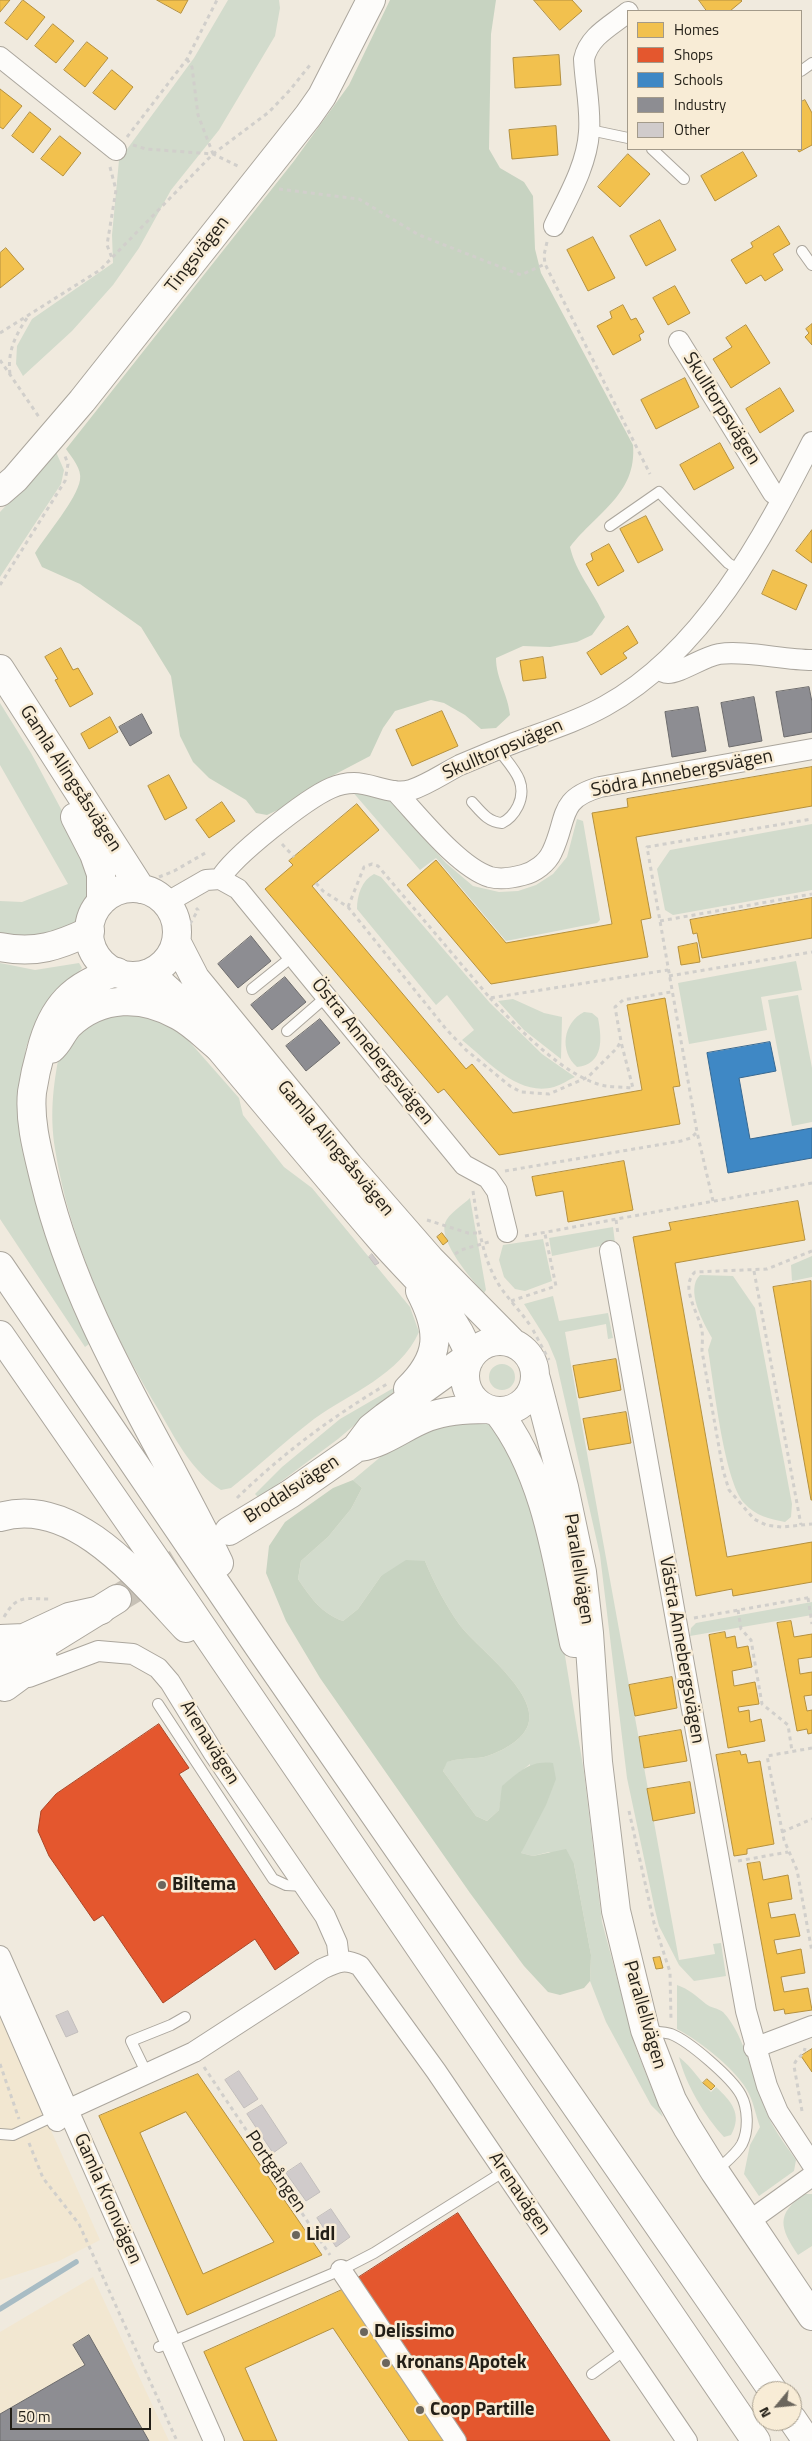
<!DOCTYPE html>
<html>
<head>
<meta charset="utf-8">
<style>
  body { margin:0 }
  #map { position:relative; width:812px; height:2441px; overflow:hidden; background:#f0eade; font-family:"Titillium Web",sans-serif }
  canvas { display:block }
  .legend { position:absolute; left:627px; top:10px; width:175px; height:140px; box-sizing:border-box; background:#f8ecd6; border:1px solid #a39a8a; margin:0; padding:6px 9px; list-style:none; font-size:15px; color:#231f17 }
  .legend li { display:flex; align-items:center; gap:10px; height:25px }
  .legend b { width:25px; border:1px solid #a39a8a }
  .north { position:absolute; left:752px; top:2381px; width:50px; height:50px; box-sizing:border-box; background:#f8ecd6; border:1px solid #a39a8a; border-radius:50%; rotate:242deg; font-size:14px; font-weight:700; line-height:20px; text-align:center; color:#231f17 }
  .north::after { content:''; display:block; margin:auto; width:18px; height:22px; background:#6b665d; clip-path:polygon(50% 0,100% 100%,50% 72%,0 100%) }
  .scale { position:absolute; left:10px; top:2408px; width:141px; height:22px; box-sizing:border-box; border:2px solid #231f17; border-top:0; padding-left:6px; font-size:15px; line-height:18px; white-space:nowrap; color:#231f17; -webkit-text-stroke:4px #f8ecd6; paint-order:stroke }
</style>
</head>
<body>
<div id="map">
<canvas width="812" height="2441"></canvas>
<ul class="legend">
<li><b style="height:14px;background:#f2c14e"></b>Homes</li>
<li><b style="height:14px;background:#e4572e"></b>Shops</li>
<li><b style="height:14px;background:#3f88c5"></b>Schools</li>
<li><b style="height:14px;background:#8d8d92"></b>Industry</li>
<li><b style="height:14px;background:#d0cbcb"></b>Other</li>
</ul>
<div class="north">N</div>
<div class="scale">50 m</div>
</div>
<script>
const ctx = document.querySelector('canvas').getContext('2d');
ctx.lineJoin = 'round';
function fillPath(path, color) { ctx.fillStyle = color; ctx.fill(path, 'evenodd'); }
function strokePath(path, color, width, dash) { ctx.strokeStyle = color; ctx.lineWidth = width; ctx.lineCap = dash ? 'butt' : 'round'; ctx.setLineDash(dash || []); ctx.stroke(path); }
function drawText(font, color, halo, rows, align = 'center') {
  ctx.font = font + ' "Titillium Web",sans-serif'; ctx.lineWidth = 5; ctx.setLineDash([]); ctx.textBaseline = 'middle'; ctx.strokeStyle = halo; ctx.fillStyle = color; for (const [text, x, y, turn = 0] of rows) {
    ctx.save(); ctx.translate(x, y); ctx.rotate((+turn || 0) * Math.PI / 180); ctx.textAlign = isNaN(turn) ? turn : align; if (halo) ctx.strokeText(text, 0, 0); ctx.fillText(text, 0, 0); ctx.restore();
  }
}
const built = new Path2D(`
  M0 2008 33 2090 100 2240 59 2261 0 2280Z
  M93 2277 169 2441H0V2332Z`);
const green = new Path2D(`
  M228 0H279L280 8 275 36 219 130 171 190 139 248 113 285 72 331 23 376 16 364 17 346 32 319 113 263 112 235 119 160 194 58Z
  M56 452 64 470 61 484 0 577V512Z
  M0 703 31 753 84 852 92 898 85 913 76 926 60 933 23 938 0 933V901L22 902 68 884 0 765Z
  M351 790 386 796 446 863 473 886 499 892 518 891 536 885 553 874 567 857 577 819 583 821 600 920 597 923 506 941 436 858 420 870Z
  M812 824V890L673 915 665 910 657 869 670 850Z
  M374 874 381 877 490 1003 542 1054 575 1077C568 1080 561 1085 554 1087 518 1097 487 1060 462 1040L474 1030 447 995 436 1005 357 909C357 895 362 880 374 874Z
  M796 961 802 990 761 997 767 1030 689 1044 678 983Z
  M0 963 35 970 79 963 82 968C62 990 39 1014 28 1042 25 1048 25 1057 24 1064 5 1156 58 1260 89 1344L85 1347 0 1219Z
  M798 995 812 1068V1122L792 1126 768 1000Z
  M513 999 544 1013 562 1017 561 1059 524 1030 498 1001Z
  M113 1007 173 1023 239 1098 243 1115 284 1167 312 1188 410 1307 419 1332C400 1375 350 1393 314 1419 285 1441 259 1466 231 1488L221 1490C193 1472 177 1442 161 1414 112 1333 70 1243 55 1149 49 1111 54 1081 61 1044Z
  M584 1012 592 1013 598 1018C602 1039 604 1064 577 1067 559 1051 563 1023 584 1012Z
  M470 1198 486 1290 484 1293C471 1279 439 1242 445 1223 448 1214 463 1205 470 1198Z
  M613 1227 615 1243 552 1256 549 1238Z
  M543 1239 552 1281 525 1291 515 1289 504 1277 499 1260 503 1245Z
  M812 1256V1277L792 1281 791 1265Z
  M700 1275 733 1276 755 1308 792 1504 791 1517 785 1522C769 1519 756 1516 744 1503 724 1480 714 1384 708 1350L712 1338C703 1322 685 1290 700 1275Z
  M553 1296 559 1321 608 1313 613 1338 608 1339 606 1324 565 1332 679 1960 715 1954 713 1944 721 1943 726 1976 694 1981 679 1965 659 1926 655 1910 627 1778 600 1555 556 1361 548 1342 524 1304Z
  M489 1377a13 13 0 1 1 26 0a13 13 0 1 1-26 0Z
  M409 1379 338 1439 259 1498 255 1494 282 1467 340 1419Z
  M460 1418 484 1420 499 1430 535 1515 558 1613 584 1772 602 1922 636 2049 663 2117 651 2105 606 2022 590 1981 591 1955 574 1864 549 1852 533 1856 521 1853 525 1841 530 1764 503 1786 499 1810 487 1821 476 1816 443 1771 446 1762C459 1758 471 1759 484 1757 496 1754 515 1744 523 1734 552 1701 476 1648 459 1624 445 1604 434 1583 425 1561L381 1576 358 1609 343 1621C321 1613 311 1598 298 1579L301 1561 328 1537 351 1509 362 1488 353 1480 384 1454 419 1432Z
  M812 1602V1615L690 1636 691 1628 696 1623Z
  M677 1985C689 1989 696 1996 706 2004 711 2008 718 2008 723 2012 746 2036 755 2087 769 2118 776 2133 787 2147 796 2160L794 2171 759 2196 744 2174 750 2145 760 2127C756 2116 754 2104 749 2094 739 2071 698 2040 677 2029Z
  M679 2057C693 2068 698 2079 711 2092L716 2087C731 2101 743 2114 731 2135L724 2137C704 2115 686 2085 679 2057Z
  M805 2194H812V2246L798 2255C780 2228 775 2214 805 2194Z`);
const forest = new Path2D(`
  M390 0H496L491 34 489 149 500 168 524 182 533 196 535 249 541 273 633 445C637 494 597 512 570 547 576 573 594 592 605 617L592 635 577 642 550 647 523 646 496 658C496 679 508 694 510 715L496 728 481 729 465 715 444 703 431 700 395 711 383 728 370 756 311 787 280 809 267 815 256 813 246 800 209 778 193 762 180 736 171 676 141 627 80 584 42 567 35 553C46 535 77 499 80 480 82 469 72 458 66 449L294 161 349 85Z
  M353 1480 362 1488 351 1509 328 1537 301 1561 298 1579C311 1598 321 1613 343 1621L358 1609 381 1576 406 1560 425 1561C434 1583 445 1604 459 1624 476 1648 552 1701 523 1734 515 1744 496 1754 484 1757 471 1759 459 1758 447 1762L443 1771 476 1816 487 1821 499 1810 502 1786C519 1772 530 1760 553 1763L556 1779 546 1805 521 1853 533 1856 566 1849 574 1864 591 1955 590 1981 584 1988 560 1995 548 1992 524 1966 470 1893 320 1678 286 1621 266 1573 269 1546 285 1522 333 1488Z`);
const homes = new Path2D(`
  M0 0H10L0 12Z
  M23 0 45 17 27 40 5 23Z
  M157 0H188L181 13Z
  M534 0H572L582 11 560 30Z
  M699 0H741L742 1 730 11H707Z
  M53 24 74 41 56 63 35 46Z
  M87 42 108 58 85 87 64 70Z
  M559 55 561 85 515 88 513 58Z
  M112 70 133 87 115 110 93 93Z
  M0 89 22 106 3 129 0 127Z
  M805 100 812 113V145L799 152 797 149H801V102Z
  M30 112 51 129 33 153 12 136Z
  M556 126 558 155 512 159 509 130Z
  M60 136 81 153 63 176 41 159Z
  M743 152 757 176 715 201 701 176Z
  M628 154 650 174 620 207 598 187Z
  M660 220 676 250 646 266 630 236Z
  M779 226 790 244 773 254 783 270 765 281 761 275 746 284 731 260 753 247 751 243Z
  M593 237 615 278 588 291 567 250Z
  M6 248 24 269 0 288V253Z
  M675 286 690 313 668 325 653 298Z
  M623 305 631 320 636 318 644 332 639 335 641 340 613 355 597 326 612 318 610 312Z
  M812 324V345L805 337 809 333 806 329Z
  M746 325 770 363 731 388 713 359 732 347 726 338Z
  M685 378 699 407 656 429 641 400Z
  M780 388 794 411 760 433 746 409Z
  M720 443 734 468 694 490 680 465Z
  M646 516 663 550 638 563 620 529Z
  M812 530V563L796 551Z
  M609 544 624 571 598 586 586 564 593 560 591 554Z
  M773 570 807 585 796 610 762 594Z
  M628 626 638 643 623 653 627 658 601 675 587 653Z
  M61 648 73 670 78 668 93 694 70 707 55 680 58 679 45 657Z
  M543 657 546 678 523 681 520 661Z
  M442 711 458 746 412 766 396 730Z
  M110 717 118 732 89 749 81 734Z
  M812 767V806L636 837 651 918 641 920 648 957 491 984 407 885 436 860 506 943 612 924 592 813 628 807 627 799Z
  M169 775 187 808 165 820 148 786Z
  M222 802 235 821 209 838 196 820Z
  M357 804 379 830 312 886 466 1069 472 1064 513 1113 642 1090 627 1005 665 998 680 1086 673 1087 680 1124 499 1155 444 1089 438 1093 265 889 293 865 289 861Z
  M812 898V938L702 958 697 933 693 934 690 920Z
  M697 943 700 962 681 965 678 947Z
  M624 1161 633 1210 568 1222 563 1191 536 1196 532 1177Z
  M798 1201 805 1240 675 1263 727 1557 812 1542V1582L733 1596 732 1589 696 1596 633 1237 671 1230 669 1223Z
  M442 1233 448 1241 443 1245 437 1237Z
  M811 1281 812 1500H811L773 1287Z
  M616 1359 621 1390 579 1398 573 1366Z
  M626 1412 631 1443 589 1450 583 1419Z
  M791 1621 794 1637 812 1634V1657L798 1659 800 1674 812 1672V1695L804 1696 807 1711 812 1710V1733L808 1734 807 1729 797 1731 777 1623Z
  M725 1632 726 1638 735 1636 737 1648 748 1646 752 1667 732 1671 734 1686 755 1682 759 1704 738 1707 739 1712 749 1710 750 1722 761 1719 765 1741 728 1748 709 1635Z
  M672 1677 677 1708 635 1716 629 1685Z
  M681 1730 687 1761 644 1768 639 1737Z
  M740 1751 741 1755 746 1754 748 1763 760 1761 774 1844 747 1849V1854L734 1856 716 1755Z
  M690 1782 695 1813 653 1821 647 1789Z
  M760 1862 763 1880 788 1875 792 1899 768 1903 771 1918 795 1914 800 1936 774 1940 777 1954 801 1949 805 1973 781 1977 784 1992 808 1988 812 2010 785 2014 784 2009 774 2011 747 1864Z
  M660 1957 663 1968 656 1969 653 1958Z
  M812 2049V2072L801 2056Z
  M198 2074 322 2255 187 2315 99 2116ZM186 2112 274 2242 203 2274 140 2133Z
  M707 2079 715 2086 711 2090 703 2083Z
  M344 2289 445 2441H409L333 2328 245 2368 277 2441H244L204 2352Z`);
const shops = new Path2D(`
  M159 1724 189 1768 179 1774 299 1953 275 1970 255 1939 163 2003 103 1915 94 1921 49 1856 38 1831 41 1811 56 1794Z
  M458 2213 477 2242 610 2441H461L353 2281Z`);
const schools = new Path2D(`
  M770 1042 776 1071 739 1078 750 1139 812 1128V1158L728 1173 707 1053Z`);
const industry = new Path2D(`
  M809 687 812 702V732L784 737 776 692Z
  M754 697 762 741 729 747 721 703Z
  M698 707 706 751 672 757 665 712Z
  M142 714 152 733 130 746 119 727Z
  M251 936 271 961 238 988 218 964Z
  M285 977 306 1002 272 1030 251 1005Z
  M320 1019 340 1043 306 1071 286 1046Z
  M89 2335 149 2441H0V2414L85 2365 73 2345Z`);
const stream = new Path2D(`
  M0 2309 76 2262`);
const building = new Path2D(`
  M372 1254 379 1263 375 1265 369 1257Z
  M68 2011 78 2032 66 2037 56 2016Z
  M239 2071 258 2099 244 2108 225 2080Z
  M262 2105 287 2143 273 2153 247 2114Z
  M301 2163 320 2192 306 2201 286 2173Z
  M331 2209 350 2237 336 2247 317 2218Z`);
const secondaryTunnel = new Path2D(`
  M117 1599 215 1540`);
const path = new Path2D(`
  M187 59 192 67 198 115 213 154
  M127 137 187 59 217 0
  M133 145 146 149 213 154 240 167
  M110 167 116 190 107 245 112 258
  M279 189 359 199 419 235 521 275 545 264
  M547 242 544 255 545 264 650 474
  M0 333 100 270 213 154 269 112 290 90 310 65
  M0 360 39 417
  M10 374C7 351 16 334 29 315
  M0 585 65 481 68 464 65 456
  M282 844 294 857
  M159 877 174 871 207 852
  M316 883 323 891 348 907 446 1029 466 1050 510 1086 521 1092 549 1094 588 1077 617 1048 621 1041 615 1007 623 1000 671 992
  M348 907 364 867 372 864 378 866 490 998 668 970
  M660 921 812 894
  M190 924 198 910 196 908
  M669 976 812 952
  M490 998C517 1027 566 1079 606 1086 614 1087 624 1087 633 1088L621 1042
  M505 1171 681 1141 691 1138 697 1132
  M473 1191C478 1224 482 1260 501 1288 510 1301 521 1312 530 1325
  M713 1201 697 1132 647 847 812 819
  M427 1220 468 1233H480
  M616 1220 618 1234
  M525 1236 812 1183
  M812 1251 767 1269 695 1272C679 1287 699 1313 702 1331 703 1337 702 1345 702 1351L723 1470 729 1490 754 1519 766 1525 782 1527 812 1524
  M455 1254 461 1250 492 1241
  M754 1271 801 1525
  M511 1301 556 1286 545 1234
  M533 1330 549 1360
  M237 1498C283 1453 332 1417 387 1384
  M808 1598 812 1624
  M738 1610 741 1629 751 1640 762 1704 788 1725 792 1751
  M4 1617C17 1594 26 1599 49 1599
  M694 1618 812 1597
  M812 1748 767 1756 784 1840 797 1870 812 1952
  M629 1811 654 1923 670 1972 671 2020
  M782 1832 812 1819
  M738 1861 788 1852
  M0 2064 19 2119
  M204 2067 330 2255
  M802 2111 794 2066C795 2058 804 2056 805 2048
  M29 2143 43 2178 79 2224 177 2441`);
const lane = new Path2D(`
  M801 71 812 63
  M590 130 628 138
  M652 149 684 179
  M802 251 812 265
  M610 526 659 492 728 563 739 570
  M472 802C481 812 488 822 502 823 510 819 514 814 518 806 529 782 512 768 498 749
  M252 989 293 956
  M287 1031 326 997
  M158 1704 273 1879 286 1885 304 1886
  M648 2031C655 2032 664 2032 671 2034 689 2041 732 2078 741 2095 748 2108 749 2130 742 2144 736 2155 724 2163 715 2172
  M147 2074 131 2041 171 2025 185 2017
  M0 2134 13 2135 54 2116
  M159 2347 341 2270 374 2253 503 2172
  M592 2374 625 2350`);
const street = new Path2D(`
  M0 57 116 150
  M554 226C568 197 587 165 589 132 591 108 585 83 584 59 589 36 611 26 628 12
  M679 341 773 493 782 499
  M658 668C661 671 664 673 668 673 680 673 703 657 719 654 744 650 784 660 812 660
  M395 791C418 815 458 867 490 877 501 880 512 878 523 875 535 872 547 863 552 852 568 819 557 799 600 787L812 749
  M220 879 238 889 464 1165 488 1178 497 1191 507 1232
  M166 903 206 880 220 879C233 856 306 799 331 788 338 785 346 783 354 783 373 783 392 796 411 790 429 784 444 773 460 765 472 760 484 755 496 750 532 735 571 725 605 706 703 652 763 538 812 442
  M610 1251 746 2011 767 2086 778 2112 812 2164
  M29 1677 98 1651 133 1654 158 1668 170 1682 213 1752 325 1916 337 1943 339 1960
  M0 1956 214 2441
  M0 1990 57 2121
  M754 2048 812 2026
  M54 2116 194 2052 322 1969C337 1962 345 1958 360 1966L436 2071 687 2441
  M748 2222 812 2176
  M341 2270 456 2441`);
const secondary = new Path2D(`
  M0 492 15 479 82 401 308 116 322 96 371 0
  M0 669 141 889
  M75 817 94 854 101 874V902
  M89 932a44 44 0 1 1 88 0a44 44 0 1 1-88 0Z
  M176 941 195 978 349 1166 430 1259 512 1342
  M149 973 180 1001C246 1080 312 1159 379 1237 411 1275 454 1308 470 1357
  M465 1376a35 35 0 1 1 70 0a35 35 0 1 1-70 0Z
  M536 1379 564 1487 582 1572 589 1633 598 1762 616 1911 645 2030 672 2100 687 2127 715 2172 812 2316
  M408 1389C441 1357 441 1331 420 1291
  M497 1411C547 1474 558 1566 574 1643
  M360 1447C385 1443 404 1426 428 1417 447 1410 466 1409 486 1409
  M229 1531 290 1494 356 1448 371 1428 385 1417 461 1362 469 1360
  M0 1664 20 1659 117 1599
  M5 1687 43 1659`);
const highway = new Path2D(`
  M0 947C36 954 58 946 90 931
  M117 972C73 984 52 1007 41 1051 37 1065 34 1079 32 1092 29 1122 38 1153 45 1182 78 1320 158 1436 219 1563
  M51 1049C59 1043 62 1032 69 1025 101 995 143 995 179 1016 194 1024 208 1039 221 1049
  M0 1266 259 1647 773 2391
  M0 1335 178 1592 756 2441
  M0 1517C74 1495 141 1580 186 1628
  M0 1639 24 1638 69 1617 101 1610
  M792 2419 807 2441`);
const markers = [
  [162,1885,5,"#6b665d"],
  [296,2235,5,"#6b665d"],
  [364,2332,5,"#6b665d"],
  [386,2363,5,"#6b665d"],
  [420,2410,5,"#6b665d"]
];
const streetNames = [
  ["Tingsvägen",198,255,-52],
  ["Skulltorpsvägen",721,409,58],
  ["Skulltorpsvägen",503,750,-23],
  ["Södra Annebergsvägen",682,774,-11],
  ["Gamla Alingsåsvägen",70,779,57],
  ["Östra Annebergsvägen",372,1052,51],
  ["Gamla Alingsåsvägen",335,1149,50],
  ["Brodalsvägen",292,1490,-33],
  ["Parallellvägen",578,1569,81],
  ["Västra Annebergsvägen",681,1650,80],
  ["Arenavägen",209,1743,58],
  ["Parallellvägen",644,2015,74],
  ["Portgången",275,2172,56],
  ["Arenavägen",519,2194,56],
  ["Gamla Kronvägen",107,2199,66]
];
const poiNames = [
  ["Biltema",172,1885],
  ["Lidl",306,2235],
  ["Delissimo",374,2332],
  ["Kronans Apotek",396,2363],
  ["Coop Partille",430,2410]
];
fillPath(built, '#f2e7d1');
fillPath(green, '#d2dbcc');
fillPath(forest, '#c7d3c1');
fillPath(homes, '#f2c14e');
strokePath(homes, '#b4903e', 1);
fillPath(shops, '#e4572e');
strokePath(shops, '#aa4627', 1);
fillPath(schools, '#3f88c5');
strokePath(schools, '#376891', 1);
fillPath(industry, '#8d8d92');
strokePath(industry, '#6d6c6d', 1);
strokePath(stream, '#a8bcc4', 5.5);
fillPath(building, '#d0cbcb');
strokePath(building, '#c2bebc', 1);
strokePath(secondaryTunnel, '#c7c1b6', 28, [28, 14]);
strokePath(lane, '#aba69d', 12);
strokePath(street, '#aba69d', 22);
strokePath(secondary, '#aba69d', 30);
strokePath(highway, '#aba69d', 30);
strokePath(path, '#d1cfcb', 3, [4, 4]);
strokePath(lane, '#fdfcfa', 10);
strokePath(street, '#fdfcfa', 20);
strokePath(secondary, '#fdfcfa', 28);
strokePath(highway, '#fdfcfa', 28);
for (const [x, y, r, color] of markers) { const dot = new Path2D(); dot.arc(x, y, r, 0, 2 * Math.PI); ctx.fillStyle = color; ctx.fill(dot); strokePath(dot, '#f8ecd6', 2); }
drawText('19px', '#231f17', '#f8ecd6', streetNames);
drawText('bold 19px', '#231f17', '#f8ecd6', poiNames, 'left');
</script>
</body>
</html>
